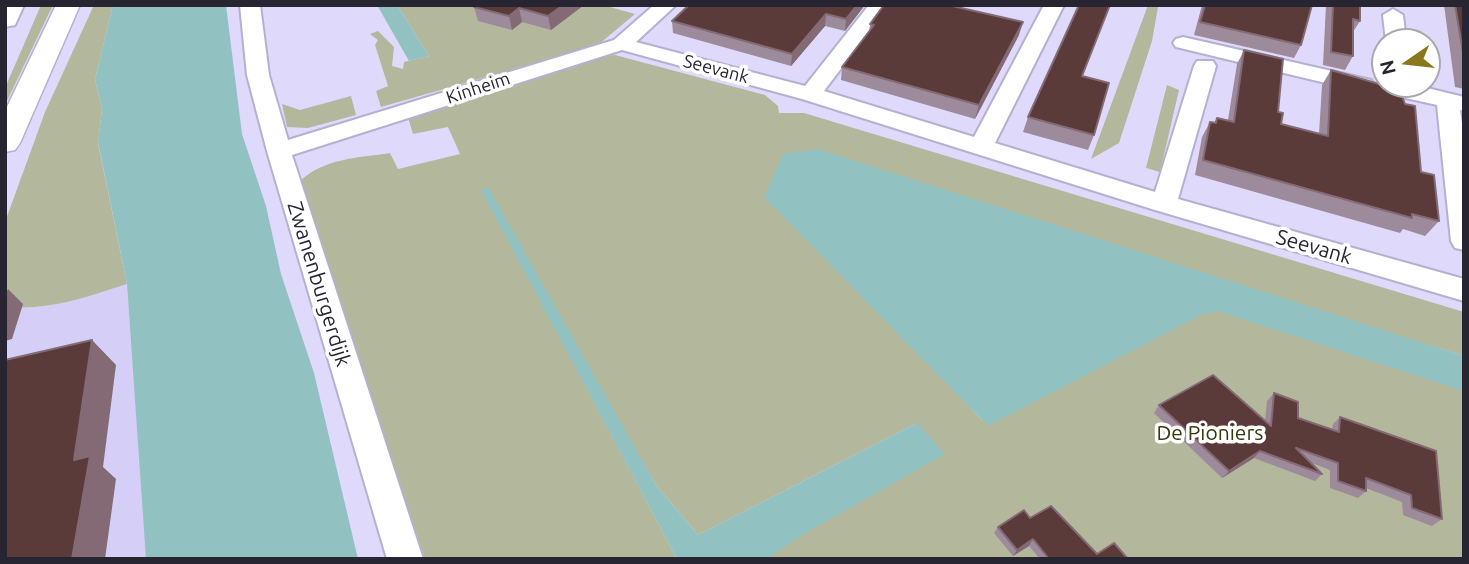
<!DOCTYPE html>
<html>
<head>
<meta charset="utf-8">
<style>
  body { margin:0 }
  #map { position:relative; width:1469px; height:564px; overflow:hidden; background:#dfdafc; font-family:Ubuntu,sans-serif }
  canvas { display:block }
  .frame { position:absolute; inset:0; border:7px solid #272532; pointer-events:none }
  .north { position:absolute; left:1371px; top:28px; width:70px; height:70px; box-sizing:border-box; background:#fff; border:2px solid #a9a8ad; border-radius:50%; rotate:256deg; font-size:19px; font-weight:700; line-height:28px; text-align:center; color:#272532 }
  .north::after { content:''; display:block; margin:auto; width:24px; height:32px; background:#8a781d; clip-path:polygon(50% 0,100% 100%,50% 72%,0 100%) }
</style>
</head>
<body>
<div id="map">
<canvas width="1469" height="564"></canvas>
<div class="frame"></div>
<div class="north">N</div>
</div>
<script>
const ctx = document.querySelector('canvas').getContext('2d');
ctx.lineJoin = 'round';
function fillPath(path, color) { ctx.fillStyle = color; ctx.fill(path, 'evenodd'); }
function strokePath(path, color, width, dash) { ctx.strokeStyle = color; ctx.lineWidth = width; ctx.lineCap = dash ? 'butt' : 'round'; ctx.setLineDash(dash || []); ctx.stroke(path); }
function drawText(font, color, halo, rows, align = 'center') {
  ctx.font = font + ' Ubuntu,sans-serif'; ctx.lineWidth = 7; ctx.setLineDash([]); ctx.textBaseline = 'middle'; ctx.strokeStyle = halo; ctx.fillStyle = color; for (const [text, x, y, turn = 0] of rows) {
    ctx.save(); ctx.translate(x, y); ctx.rotate((+turn || 0) * Math.PI / 180); ctx.textAlign = isNaN(turn) ? turn : align; if (halo) ctx.strokeText(text, 0, 0); ctx.fillText(text, 0, 0); ctx.restore();
  }
}
const built = new Path2D(`
  M126 275 148 559H5V295Z`);
const green = new Path2D(`
  M41 5H53L5 105V88Z
  M94 5H113L95 79 102 109 98 143 127 284C83 298 52 310 5 307V222L45 112Z
  M397 5H603L635 14 598 45 381 107 376 91 388 86 375 45 378 40 370 34 378 31 394 47 392 66 403 69 404 62 429 56Z
  M1148 5 1158 7 1152 41 1119 143 1091 159Z
  M615 55 765 95 778 106 779 113H804L1464 312V356L1220 280 945 381 982 420 1198 296 1464 383V559H741L917 423 698 535 656 485 482 190 677 559H425L299 182C324 158 358 158 390 153L398 169 460 154 448 127 413 134 408 117 598 57Z
  M1167 85 1179 90 1160 172 1146 168Z
  M351 96 356 115 308 128 287 127 282 104 300 110Z`);
const water = new Path2D(`
  M113 5H226L242 134 266 206 281 274 314 373 358 559H146L127 284 98 142 102 109 95 79Z
  M377 5H397L429 56 409 61Z
  M818 149 1464 356V391L1217 311 1201 315 988 426 764 197 783 154Z
  M488 187 656 485 698 535 917 423 945 454 811 530 766 559H677L481 190Z`);
const minor = new Path2D(`
  M240 5H260L269 75 288 140 614 40 654 5H676L636 42 805 86 869 5H889L824 91 974 137 1044 5H1064L995 143 1155 192 1194 66 1197 61H1213L1216 66 1178 199 1464 279V301L1155 210 802 99 622 50 292 155 423 559H387L267 151 247 75Z
  M1393 9 1403 15 1406 42H1386L1383 15Z
  M1183 37 1371 80 1374 85 1371 90 1363 92 1176 47 1173 43 1176 39Z
  M1389 84H1411L1464 97V111L1460 110 1464 136V250L1455 248 1451 241 1437 105 1392 95Z`);
const major = new Path2D(`
  M56 5H80L20 143 15 150 5 152V111Z`);
const highway = new Path2D(`
  M5 5H24L15 25 5 27Z`);
const wall = new Path2D(`
  M477 5H584L551 30 522 22 512 30 478 21 474 7Z
  M865 5 845 31 825 26 791 66 673 33 672 21Z
  M1202 5H1312L1301 45 1294 58 1194 35Z
  M1326 5H1360V21L1353 32V56L1345 70 1323 65Z
  M1444 5H1464V89L1455 87Z
  M870 24 1019 35 975 119 841 80 842 67 869 32Z
  M1244 50 1278 112 1281 124 1319 134 1322 85 1331 70 1421 172 1439 221 1425 236 1403 229 1400 233 1195 175 1202 137 1210 122 1214 123 1217 118 1228 120 1237 64Z
  M1083 76 1094 135 1088 150 1023 132 1028 117Z
  M1274 393 1298 418 1332 429 1333 424 1340 417 1442 519 1432 526 1403 515 1402 502 1366 488V491L1358 498 1330 488V470L1312 463 1322 474 1315 481 1254 458 1222 478 1154 413 1159 405 1265 421 1267 401Z
  M1030 518 1097 554 1128 559H1040L1029 546 1013 556 994 533 998 527Z`);
const shadedWall = new Path2D(`
  M563 5H584L551 30 548 16Z
  M857 5H865L845 31 846 19Z
  M519 8 522 22 512 30 509 16Z
  M826 14 825 26 791 66 792 54Z
  M1023 22 1019 35 975 119 979 105Z
  M8 289 23 304 12 339 5 341V296Z
  M92 340 116 365 103 467 116 479 105 559H72L74 460Z
  M1260 451 1254 458 1222 478 1229 471Z
  M1033 539 1029 546 1013 556 1017 550Z`);
const building = new Path2D(`
  M477 5H563L548 16 519 8 509 16 474 7Z
  M689 5H857L846 19 826 14 792 54 672 21Z
  M884 5H948L1023 22 979 105 842 67 874 25 870 24Z
  M1079 5H1110L1082 76 1109 83 1094 135 1028 117Z
  M1205 5H1312L1301 45 1200 22Z
  M1333 5H1360V21L1353 19V56L1331 52Z
  M1455 5H1464V58Z
  M1244 50 1283 59 1278 112 1283 113 1281 124 1328 136 1331 70 1400 90 1405 104 1415 106 1421 172 1434 175 1439 221 1412 214V218L1203 160 1210 122 1216 123 1217 118 1234 122Z
  M92 340 74 460 90 456 72 559H5V360Z
  M1213 375 1271 426 1274 393 1298 402V418L1339 432 1340 417 1436 451 1442 519 1412 508 1411 495 1366 478V491L1338 481V463L1296 448 1322 474 1260 451 1229 471 1159 405Z
  M1051 506 1097 554 1114 543 1128 559H1049L1033 539 1017 550 998 527 1024 510 1030 518Z`);
const farStreetnames = [
  ["Seevank",716,69,15],
  ["Kinheim",478,88,-18]
];
const streetNames = [
  ["Seevank",1314,247,16],
  ["Zwanenburgerdijk",319,284,73]
];
const parkNames = [
  ["De Pioniers",1210,433]
];
fillPath(built, '#d5cff8');
fillPath(green, '#b3b89c');
fillPath(water, '#92c1c1');
strokePath(minor, '#b4b0d0', 4);
strokePath(major, '#b4b0d0', 3);
strokePath(highway, '#b4b0d0', 4);
fillPath(minor, '#fff');
fillPath(major, '#fff');
fillPath(highway, '#fff');
fillPath(wall, '#9d8a9b');
fillPath(shadedWall, '#836a74');
fillPath(building, '#5b3a3a');
strokePath(building, '#836a74', 2);
drawText('18px', '#272532', '#fff', farStreetnames);
drawText('21px', '#272532', '#fff', streetNames);
drawText('21px', '#353a0f', '#fff', parkNames);
</script>
</body>
</html>
